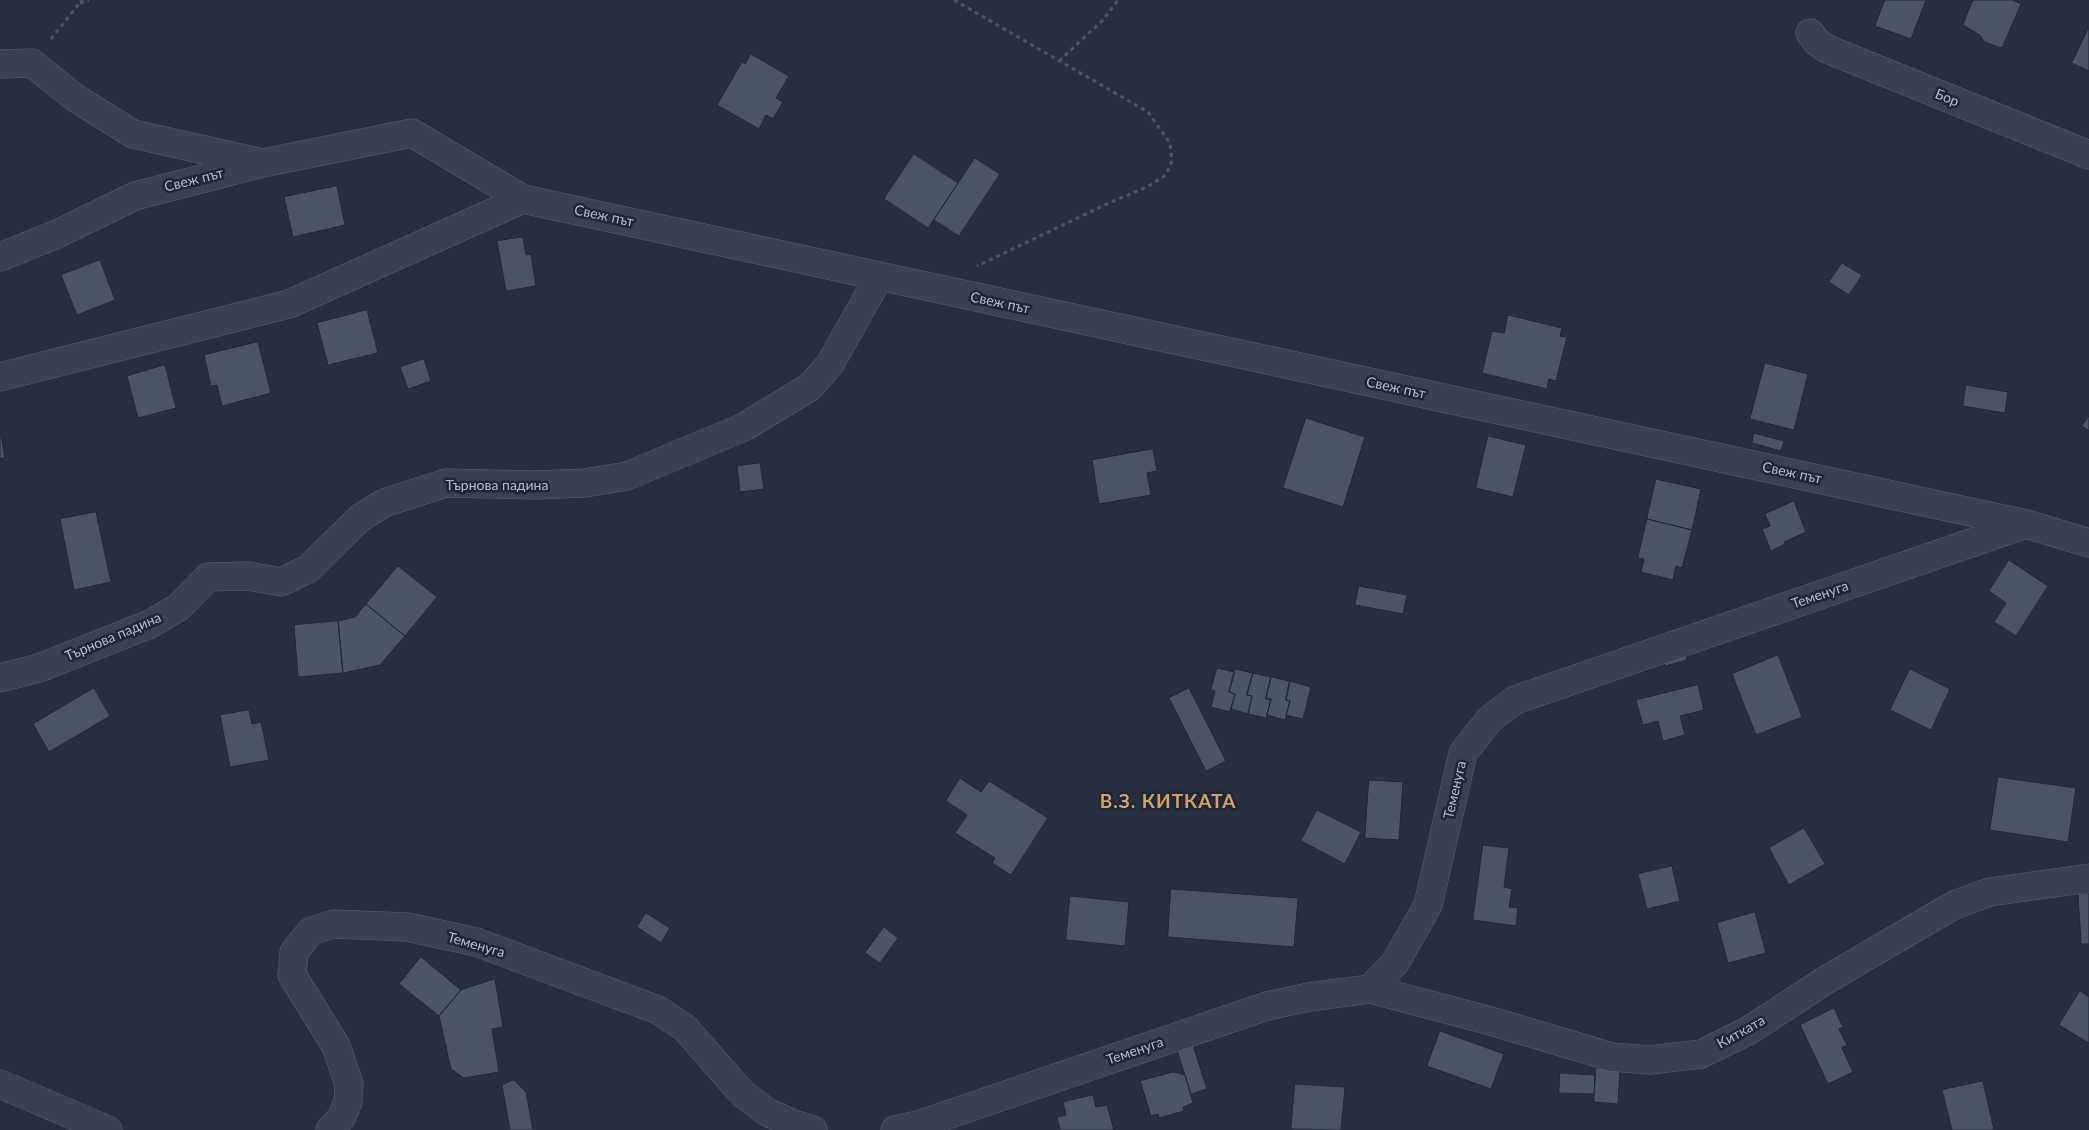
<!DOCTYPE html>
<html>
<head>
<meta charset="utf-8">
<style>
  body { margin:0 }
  canvas { display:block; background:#272f41 }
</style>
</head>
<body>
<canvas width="2089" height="1130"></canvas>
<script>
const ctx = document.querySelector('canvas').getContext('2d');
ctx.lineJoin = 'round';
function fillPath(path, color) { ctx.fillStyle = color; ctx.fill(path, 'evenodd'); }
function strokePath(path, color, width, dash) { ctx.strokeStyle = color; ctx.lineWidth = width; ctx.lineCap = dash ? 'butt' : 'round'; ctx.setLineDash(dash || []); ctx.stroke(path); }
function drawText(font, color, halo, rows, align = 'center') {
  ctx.font = font + ' Lato,sans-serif'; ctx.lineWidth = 5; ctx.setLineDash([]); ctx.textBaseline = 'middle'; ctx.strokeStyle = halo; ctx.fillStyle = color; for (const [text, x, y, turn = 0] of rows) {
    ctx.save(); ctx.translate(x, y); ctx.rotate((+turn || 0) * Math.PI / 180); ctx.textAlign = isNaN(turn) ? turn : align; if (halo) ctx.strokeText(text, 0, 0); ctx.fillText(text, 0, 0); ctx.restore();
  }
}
const building = new Path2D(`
  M1885 0H1926L1911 39 1875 26Z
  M1973 0H2012L2021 4 2002 48 1984 42 1980 35 1963 25Z
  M2088 29H2089V71L2072 63Z
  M751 54 789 76 776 98 783 102 773 119 766 115 759 129 717 105 742 62 745 64Z
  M914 154 958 183 928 228 884 199Z
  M975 158 1000 174 959 236 934 220Z
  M337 186 345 225 293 237 284 197Z
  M523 237 526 255 531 254 536 286 506 291 497 241Z
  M100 260 115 300 77 315 61 275Z
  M1842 263 1862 275 1849 295 1829 282Z
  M367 310 378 353 328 365 317 323Z
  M1508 315 1562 328 1560 336 1567 337 1556 381 1549 379 1547 389 1482 373 1492 331 1504 333Z
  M258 342 271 393 222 406 217 385 211 386 204 355Z
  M424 359 431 381 408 389 400 367Z
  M1765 363 1808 374 1794 430 1750 419Z
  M165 365 176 408 138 418 127 376Z
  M1966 385 2008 392 2005 413 1963 406Z
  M2089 416V431L2082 426Z
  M1306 418 1365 437 1343 507 1283 488Z
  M1754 433 1784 441 1781 451 1752 443Z
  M1 435 5 458H0V435Z
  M1488 436 1526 445 1513 497 1476 488Z
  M1153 449 1157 471 1147 473 1151 495 1099 504 1092 460Z
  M760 463 764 489 740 492 737 466Z
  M1656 479 1701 489 1692 530 1647 519Z
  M1794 501 1806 532 1784 542 1785 544 1771 551 1762 529 1770 526 1765 514Z
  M96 512 111 582 74 590 60 519Z
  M1647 519 1692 530 1682 568 1676 566 1673 580 1641 572 1644 559 1638 558Z
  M2009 560 2048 586 2016 636 1994 622 2006 603 1989 591Z
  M398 566 437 597 405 636 366 604Z
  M1359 586 1407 595 1403 614 1355 605Z
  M366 604 405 636 380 665 343 673 338 621 355 617Z
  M338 621 343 673 298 677 294 625Z
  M1684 649 1687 660 1665 666 1662 655Z
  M1778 655 1802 717 1756 735 1732 674Z
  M1217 668 1235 672 1229 692 1235 694 1230 712 1211 707 1215 691 1211 690Z
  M1235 669 1253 673 1247 695 1252 696 1248 714 1231 709 1235 694 1229 692Z
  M1910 669 1950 689 1931 730 1890 710Z
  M1253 673 1271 677 1266 699H1271L1266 718 1248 714 1252 696 1247 695Z
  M1271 677 1290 681 1286 700 1290 701 1285 720 1267 715 1271 699H1266Z
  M1290 681 1311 687 1303 719 1286 715 1290 701 1286 700Z
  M1698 685 1704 710 1680 716 1685 735 1663 741 1658 721 1643 725 1636 700Z
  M94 688 110 716 49 752 33 724Z
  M1189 688 1226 761 1206 771 1169 698Z
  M249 710 252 724 261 722 269 760 230 767 220 715Z
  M1998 777 2076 788 2068 842 1990 830Z
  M960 778 981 792 989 781 1048 818 1011 875 992 863 995 858 955 833 967 815 946 801Z
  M1369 780 1403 782 1399 840 1365 838Z
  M1317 810 1361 832 1345 864 1301 841Z
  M1804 828 1825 864 1789 885 1769 848Z
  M1483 845 1509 848 1504 887 1512 889 1509 907 1518 908 1516 926 1473 920Z
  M1672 866 1680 901 1647 909 1638 874Z
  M1171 889 1298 898 1294 947 1168 937Z
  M2089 893V944H2081L2078 894Z
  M1070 896 1129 902 1125 946 1066 940Z
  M1755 912 1766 953 1728 963 1717 923Z
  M646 913 670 928 661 943 637 927Z
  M884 927 898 938 880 963 865 953Z
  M421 957 461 990 439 1016 399 984Z
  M495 979 503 1027 492 1029 499 1072 464 1078 451 1069 439 1016 461 990Z
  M2080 991 2089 997V1043L2059 1025Z
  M1834 1008 1843 1027 1839 1029 1847 1045 1842 1048 1853 1072 1828 1084 1800 1025Z
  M1440 1031 1504 1054 1491 1089 1427 1066Z
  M1191 1039 1207 1089 1191 1094 1175 1044Z
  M1596 1068 1620 1069 1618 1104 1594 1102Z
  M1174 1072 1185 1075 1193 1103 1183 1107 1184 1111 1159 1118 1158 1114 1151 1116 1140 1081Z
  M1560 1073 1595 1075 1594 1094 1559 1093Z
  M514 1080 526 1092 533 1130H510L502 1085Z
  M1983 1081 1994 1130H1952L1942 1090Z
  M1295 1084 1345 1087 1341 1130 1291 1129Z
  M1093 1095 1096 1107 1107 1105 1114 1130H1060L1057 1117 1066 1115 1063 1102Z`);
const path = new Path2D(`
  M954 0 1148 112 1170 143 1172 161 1166 175 1147 187 1109 203 977 266
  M80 3 89 0
  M51 39 82 0
  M1059 61 1103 20 1118 0`);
const minor = new Path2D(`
  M1810 33 1817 42 1827 49 2089 155
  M0 64 32 63 74 97 133 134 258 162
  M0 257 55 235 135 196 263 163 412 133 523 199 2026 524 2089 543
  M0 377 289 304 523 199
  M0 678 39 668 150 624 179 607 208 577 248 576 281 582 308 569 360 518 384 503 446 483 536 485 585 483 627 476 744 427 810 387 830 364 879 277
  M1370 989 1487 1020 1612 1057 1650 1060 1701 1054 1748 1031 1826 980 1954 905 1990 892 2089 878
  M0 1084 108 1130
  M330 1130 341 1118 348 1102 349 1084 336 1046 292 975 294 952 311 931 334 924 407 927 476 942 658 1010 685 1028 742 1093 767 1112 791 1123 813 1130
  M895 1130 918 1125 1267 1006 1309 997 1370 989 1395 963 1428 905 1463 753 1490 719 1515 700 2026 524`);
const streetNames = [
  ["Бор",1947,98,22],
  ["Свеж път",194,180,-14],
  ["Свеж път",604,216,12],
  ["Свеж път",1000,303,12],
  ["Свеж път",1396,388,12],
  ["Свеж път",1792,473,12],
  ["Търнова падина",497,485],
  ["Теменуга",1820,595,-19],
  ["Търнова падина",113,637,-23],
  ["Теменуга",1455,790,-77],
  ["Теменуга",476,945,16],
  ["Китката",1741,1032,-29],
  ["Теменуга",1135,1051,-19]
];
const districtNames = [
  ["В.З. КИТКАТА",1168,802]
];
fillPath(building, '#4b5368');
strokePath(building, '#212838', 1);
strokePath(minor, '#595f6e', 29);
strokePath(path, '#47595f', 3, [4, 4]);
strokePath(minor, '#3b4151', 28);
drawText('14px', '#b8bdcb', '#1f2636', streetNames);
ctx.letterSpacing = '1px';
drawText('bold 19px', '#d4a36a', '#1f2636', districtNames);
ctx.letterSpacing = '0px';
</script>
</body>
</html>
